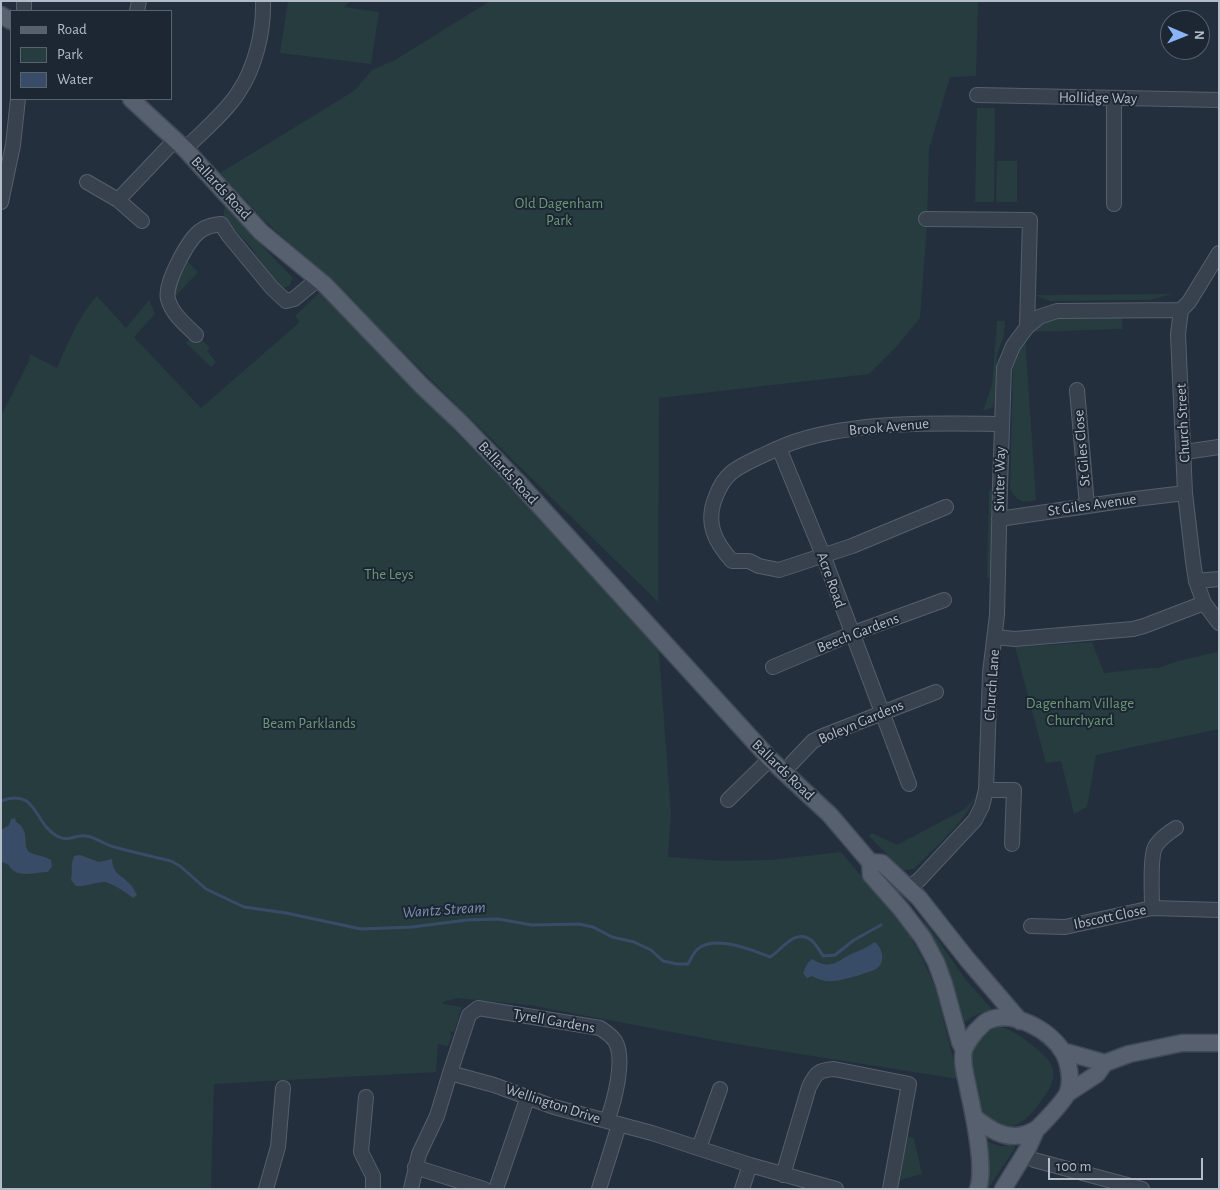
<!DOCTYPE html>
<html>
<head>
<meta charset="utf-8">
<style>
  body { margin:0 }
  #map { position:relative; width:1220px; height:1190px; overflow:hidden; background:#242f3e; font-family:"Alegreya Sans",sans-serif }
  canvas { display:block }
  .frame { position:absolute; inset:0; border:2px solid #b4bcc9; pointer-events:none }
  .legend { position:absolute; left:10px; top:10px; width:162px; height:90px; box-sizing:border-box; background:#1d2633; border:1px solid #59626f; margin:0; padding:6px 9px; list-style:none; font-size:15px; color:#b4bcc9 }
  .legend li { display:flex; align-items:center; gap:10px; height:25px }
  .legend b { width:25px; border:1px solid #59626f }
  .north { position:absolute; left:1160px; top:10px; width:50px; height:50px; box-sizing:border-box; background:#1d2633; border:1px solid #59626f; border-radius:50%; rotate:91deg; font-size:14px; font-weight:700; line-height:20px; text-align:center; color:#b4bcc9 }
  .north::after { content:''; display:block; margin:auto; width:18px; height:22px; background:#8ab4f8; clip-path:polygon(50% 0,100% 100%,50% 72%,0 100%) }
  .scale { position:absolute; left:1048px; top:1158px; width:155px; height:22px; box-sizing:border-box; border:2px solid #b4bcc9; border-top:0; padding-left:6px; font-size:15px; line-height:18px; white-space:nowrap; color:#b4bcc9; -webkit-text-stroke:4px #1d2633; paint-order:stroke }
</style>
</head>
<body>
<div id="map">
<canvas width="1220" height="1190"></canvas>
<div class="frame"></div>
<ul class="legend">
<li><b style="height:6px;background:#56606e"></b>Road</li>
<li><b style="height:14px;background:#263c3f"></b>Park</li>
<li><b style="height:14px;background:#394c67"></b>Water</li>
</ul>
<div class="north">N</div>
<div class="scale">100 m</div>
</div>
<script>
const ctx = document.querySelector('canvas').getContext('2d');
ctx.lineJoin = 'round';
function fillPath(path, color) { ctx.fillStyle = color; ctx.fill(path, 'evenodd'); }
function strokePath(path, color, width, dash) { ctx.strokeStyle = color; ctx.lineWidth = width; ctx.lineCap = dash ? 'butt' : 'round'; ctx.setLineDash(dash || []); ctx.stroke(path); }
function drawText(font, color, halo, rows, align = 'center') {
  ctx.font = font + ' "Alegreya Sans",sans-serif'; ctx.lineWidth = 4; ctx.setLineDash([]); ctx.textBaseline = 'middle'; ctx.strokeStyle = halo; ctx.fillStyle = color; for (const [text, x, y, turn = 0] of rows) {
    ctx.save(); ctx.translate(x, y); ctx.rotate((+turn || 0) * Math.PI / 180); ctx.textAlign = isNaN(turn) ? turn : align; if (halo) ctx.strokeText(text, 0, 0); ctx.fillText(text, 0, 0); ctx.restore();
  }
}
const green = new Path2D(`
  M288 1H350L344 7 379 12 371 64 280 53Z
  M490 1H978L976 76 950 77 929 149 927 225 920 318 896 347 869 374 659 398 658 602 328 279 263 219 220 173 354 91 372 70 395 60Z
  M977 108H995L994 202H975Z
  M997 161H1017V202H996Z
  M225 207 293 278 289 286 283 288 278 287 250 246 223 218Z
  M186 260 198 272 170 302 169 293Z
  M320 292 658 640 671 814 668 857 723 861 770 860 841 852 908 932 923 960 936 989 958 1079 730 1043 529 1005 457 998 443 1002V1004L462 1007 454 1032 451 1031 450 1034 452 1035 448 1046 438 1044 436 1072 214 1084 211 1189H1V416L29 361 30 354 57 368C68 343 78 317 97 296L126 328 149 300 155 314 134 337 201 408 300 322 295 316Z
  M1172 294 1149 300 1050 301 1034 295Z
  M1122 316V329L1026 332 1047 317Z
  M997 321H1005L1004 335 997 355 995 396 993 407 983 411 992 385Z
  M195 333 210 348 207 351 216 362 211 367 186 343Z
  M1025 336 1036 500C1022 504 1016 501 1010 488L1013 369 1018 348Z
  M992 490 990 577 987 578 989 491Z
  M1092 642 1104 673 1150 668H1159L1178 661 1217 652 1219 656V729L1096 755 1087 807 1074 814 1061 761 1046 763 1015 647Z
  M976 797C962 825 936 846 914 869L903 870 869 836 872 833 897 845 965 809Z
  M902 900 928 926 966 980 991 1008V1011C977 1012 967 1019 958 1029L946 990Z
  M994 1026C1009 1027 1017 1034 1028 1042 1058 1064 1062 1075 1038 1105 1030 1116 1022 1124 1008 1128L980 1117 965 1060 973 1037Z
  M907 1137 914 1138 922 1174 900 1180Z
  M980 1139 1000 1146 1014 1145 1015 1148 988 1189H979Z`);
const water = new Path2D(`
  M15 818 16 822C30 830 23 844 28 851 33 856 44 855 51 860L52 866 48 872C39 872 22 877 14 871 7 866 12 865 1 862V830L9 825 11 819Z
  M80 855 99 862 112 859C113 875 121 874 131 885 133 887 135 892 137 895L133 898C127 893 112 883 104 882 95 882 86 887 76 886L71 880C73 870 70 867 74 856Z
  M875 942C883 949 886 963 876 969 871 972 841 981 834 981 826 982 819 980 812 976L807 978 803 973 807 964 812 959C829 969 834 964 849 955 858 951 867 948 875 942Z`);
const stream = new Path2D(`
  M1 801C37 787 34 824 57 836 68 843 75 834 86 836 95 837 102 843 111 846 131 852 151 856 171 861L180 866 206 889 244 907 286 913 361 929 412 927 467 920 498 919 532 925 579 924 593 927 612 937 634 942 651 950 663 961 677 964H688C691 959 694 951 699 948 717 935 752 950 770 957 782 950 795 928 811 940 816 944 820 951 823 956L835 955 854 940 881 925`);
const minor = new Path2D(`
  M24 1V11
  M137 11 139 1
  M977 95 1219 100
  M185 149C201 133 226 112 238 93 255 68 264 32 263 1
  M87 182 118 200 142 221
  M118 200 175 140
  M1 202 13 145 18 99
  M1114 204V98
  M926 219 1030 220 1027 327
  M1219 253 1189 302 1181 310 1178 334 1185 493 1193 561 1196 581 1204 603 1219 623
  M196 335C185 324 172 314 168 299 164 284 188 240 200 231 207 226 213 225 221 224L229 236 272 288 286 301 294 299 318 279
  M1077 390 1087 506
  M779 448 823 555 909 784
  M1185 452 1219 447
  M946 507 852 546 779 570 759 566 749 561H732C714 541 705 522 716 496 725 472 737 468 759 457 772 451 784 445 797 441 859 421 937 423 1002 424
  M999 519 1135 499 1185 493
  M1196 581 1219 579
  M995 637 1015 639 1133 629 1144 626 1204 603
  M773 667 851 634 944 600
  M792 763 813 741 823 736 936 692
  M986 790H1014L1012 844
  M728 800 770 759
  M908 888 919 880 975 820 982 806 986 790 990 673 997 615 1000 486 1004 368 1013 346 1027 327 1039 317 1057 311 1181 310
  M1152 908C1152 895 1150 857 1155 847 1159 840 1169 832 1176 828
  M1031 926 1065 927 1152 908 1219 910
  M450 1073 469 1015 478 1008 600 1028C606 1032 611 1035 615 1041 626 1059 614 1102 607 1121
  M366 1097 361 1152 373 1176V1189
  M699 1148 720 1089
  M1034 1160 1142 1189
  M750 1165 836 1189
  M415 1167 484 1189
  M783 1175 809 1087C816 1073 818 1070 834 1069L909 1084 890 1189
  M266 1189 278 1147 283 1088
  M411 1189 419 1154 437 1116 450 1073 494 1085 554 1107 652 1133 750 1165 742 1189
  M496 1189 528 1096
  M599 1189 619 1125`);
const major = new Path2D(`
  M1 15 11 21
  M131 99 185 149 261 232 325 285 422 386 461 423 516 480 770 759 830 815 870 862 871 875 901 909 923 938 936 962 944 984 960 1042 964 1050
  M870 862 882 863 919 898 967 959 1020 1021
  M1062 1051 1105 1063
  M1068 1093 1097 1074 1105 1063 1129 1054 1182 1043H1219
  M974 1117C989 1129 1006 1141 1026 1134 1031 1132 1035 1131 1039 1127 1045 1121 1065 1100 1068 1092 1072 1080 1069 1062 1063 1052 1050 1030 1012 1009 987 1021 983 1023 980 1028 976 1031 972 1036 966 1044 964 1050 961 1061 966 1077 968 1088 973 1111 986 1167 978 1189
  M1003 1189 1027 1150 1036 1130`);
const streetNames = [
  ["Hollidge Way",1098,98,1],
  ["Ballards Road",221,188,47],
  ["Church Street",1183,423,-93],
  ["Brook Avenue",889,427,-5],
  ["St Giles Close",1082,448,-95],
  ["Ballards Road",508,473,47],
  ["Siviter Way",1000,479,-89],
  ["St Giles Avenue",1092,505,-8],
  ["Acre Road",831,580,70],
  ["Beech Gardens",858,633,-21],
  ["Church Lane",992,685,-86],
  ["Boleyn Gardens",861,722,-23],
  ["Ballards Road",783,770,44],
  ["Ibscott Close",1110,917,-12],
  ["Tyrell Gardens",554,1021,10],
  ["Wellington Drive",553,1104,18]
];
const parkNames = [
  ["Old Dagenham",559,203],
  ["Park",559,220],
  ["The Leys",389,574],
  ["Dagenham Village",1080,703],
  ["Churchyard",1080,720],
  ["Beam Parklands",309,723]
];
const waterNames = [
  ["Wantz Stream",444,910,-4]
];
fillPath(green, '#263c3f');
fillPath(water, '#394c67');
strokePath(stream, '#394c67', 3);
strokePath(minor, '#565f6c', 16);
strokePath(major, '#414a57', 19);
strokePath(minor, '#38414e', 14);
strokePath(major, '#56606e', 16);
drawText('15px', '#b4bcc9', '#1d2633', streetNames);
drawText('15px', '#6b9a76', '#1d2633', parkNames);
drawText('italic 16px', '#7c92b1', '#1d2633', waterNames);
</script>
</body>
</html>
